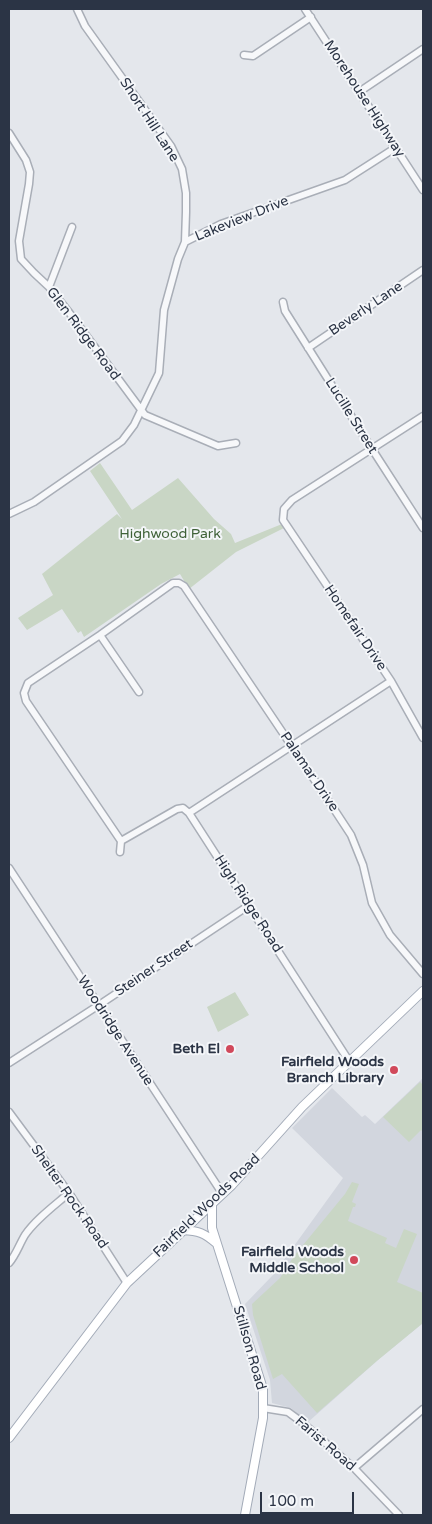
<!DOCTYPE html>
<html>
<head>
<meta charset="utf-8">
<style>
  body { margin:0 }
  #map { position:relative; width:432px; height:1524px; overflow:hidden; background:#e4e7ec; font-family:"Varela Round",sans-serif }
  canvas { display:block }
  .frame { position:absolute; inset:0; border:10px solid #2b3445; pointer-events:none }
  .scale { position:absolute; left:260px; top:1492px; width:94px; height:22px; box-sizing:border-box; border:2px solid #2b3445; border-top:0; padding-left:6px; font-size:15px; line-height:18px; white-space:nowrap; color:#2b3445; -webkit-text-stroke:4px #f4f6f9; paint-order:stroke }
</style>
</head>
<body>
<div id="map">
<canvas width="432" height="1524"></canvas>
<div class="frame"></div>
<div class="scale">100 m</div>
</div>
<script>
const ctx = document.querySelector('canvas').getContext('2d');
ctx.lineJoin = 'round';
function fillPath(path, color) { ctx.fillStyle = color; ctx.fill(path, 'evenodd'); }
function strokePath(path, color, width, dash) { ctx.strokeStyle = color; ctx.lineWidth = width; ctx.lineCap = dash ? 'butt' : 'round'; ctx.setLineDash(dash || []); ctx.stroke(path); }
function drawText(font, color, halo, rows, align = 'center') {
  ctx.font = font + ' "Varela Round",sans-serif'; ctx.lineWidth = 4; ctx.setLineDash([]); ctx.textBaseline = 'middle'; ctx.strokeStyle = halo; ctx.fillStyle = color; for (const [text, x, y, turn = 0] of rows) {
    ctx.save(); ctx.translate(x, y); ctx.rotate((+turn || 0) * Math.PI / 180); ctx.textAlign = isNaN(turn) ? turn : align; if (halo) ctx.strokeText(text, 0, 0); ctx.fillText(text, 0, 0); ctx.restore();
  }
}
const built = new Path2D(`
  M423 1078V1323L378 1360 307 1423 291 1408 272 1403 270 1380 245 1304 273 1275 343 1178 292 1128 332 1088 362 1117 365 1115 375 1124Z`);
const green = new Path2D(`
  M100 463 132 510 178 478 214 519 231 534 235 543 282 524 284 528 236 552 189 589 180 574 161 584 84 637 81 631 78 633 62 609 27 630 18 618 53 595 42 574 117 514 122 519 90 471Z
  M235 992 249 1015 218 1032 207 1007Z
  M420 1082 423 1085V1132L421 1130 409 1142 383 1117Z
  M352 1182 359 1184 352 1202 356 1204 355 1207H353L348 1221 387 1238 385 1243 396 1248 404 1229 417 1234 397 1282 423 1293V1323L378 1360 317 1413 282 1374 273 1379 253 1315 252 1304 280 1278 294 1256 345 1194Z`);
const minor = new Path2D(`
  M77 9 85 26 171 146 182 169 186 193V212L185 242
  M305 9 423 190
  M244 55 253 56 311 17
  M359 92 423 49
  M9 133 26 160 30 172 29 184 19 241 21 259 34 273 49 287 68 311 145 415 218 446 236 443
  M49 287 72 227
  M283 302 285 311 372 449 423 528
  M308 348 423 270
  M423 416 292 500 284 509 283 520 391 681 423 738
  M9 514 34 502 122 441 134 425 159 373 164 310 178 259 185 242 221 224 345 180 395 148
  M100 635 139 692
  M189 813 391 681
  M121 841 177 809 183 808 189 813 349 1061
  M120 852 121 841 26 701 24 693 28 683 100 635 173 583H179L184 586 330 803 351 835 363 865 372 903 390 935 423 974
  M9 868 222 1193
  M9 1063 99 1005 248 906
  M9 1112 69 1193 127 1283
  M9 1263C16 1255 19 1245 25 1235 36 1219 54 1206 69 1193
  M263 1408 288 1412 303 1423 354 1468 399 1515
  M354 1468 423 1409`);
const major = new Path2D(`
  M212 1204V1228L263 1389V1418L245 1515
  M183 1230C199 1231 204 1233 216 1243
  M9 1438 127 1283 232 1185 302 1107 423 991`);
const markers = [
  [230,1049,5,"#d1495b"],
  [394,1070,5,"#d1495b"],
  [354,1260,5,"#d1495b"]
];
const streetNames = [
  ["Morehouse Highway",364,99,57],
  ["Short Hill Lane",149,120,57],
  ["Lakeview Drive",242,219,-22],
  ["Beverly Lane",366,309,-34],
  ["Glen Ridge Road",83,334,53],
  ["Lucille Street",351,416,58],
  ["Homefair Drive",355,628,56],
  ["Palamar Drive",309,772,56],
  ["High Ridge Road",248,904,57],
  ["Steiner Street",154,968,-34],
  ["Woodridge Avenue",115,1031,57],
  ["Shelter Rock Road",69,1197,55],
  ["Fairfield Woods Road",207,1206,-44],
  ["Stillson Road",249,1348,74],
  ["Farist Road",325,1444,41]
];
const parkNames = [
  ["Highwood Park",170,534]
];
const poiNames = [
  ["Beth El",220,1049],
  ["Fairfield Woods",384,1062],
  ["Branch Library",384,1078],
  ["Fairfield Woods",344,1252],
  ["Middle School",344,1268]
];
fillPath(built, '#d2d6de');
fillPath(green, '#c9d6c5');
strokePath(minor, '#a9aeb7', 9);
strokePath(major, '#a3abb8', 10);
strokePath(minor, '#f7f8fa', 6);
strokePath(major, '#fff', 8);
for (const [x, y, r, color] of markers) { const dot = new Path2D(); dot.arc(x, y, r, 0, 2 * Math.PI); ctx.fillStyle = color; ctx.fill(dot); strokePath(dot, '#f4f6f9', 2); }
drawText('14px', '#2b3445', '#f4f6f9', streetNames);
drawText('14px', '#3f6138', '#f4f6f9', parkNames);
drawText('bold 14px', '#2b3445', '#f4f6f9', poiNames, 'right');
</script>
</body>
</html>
